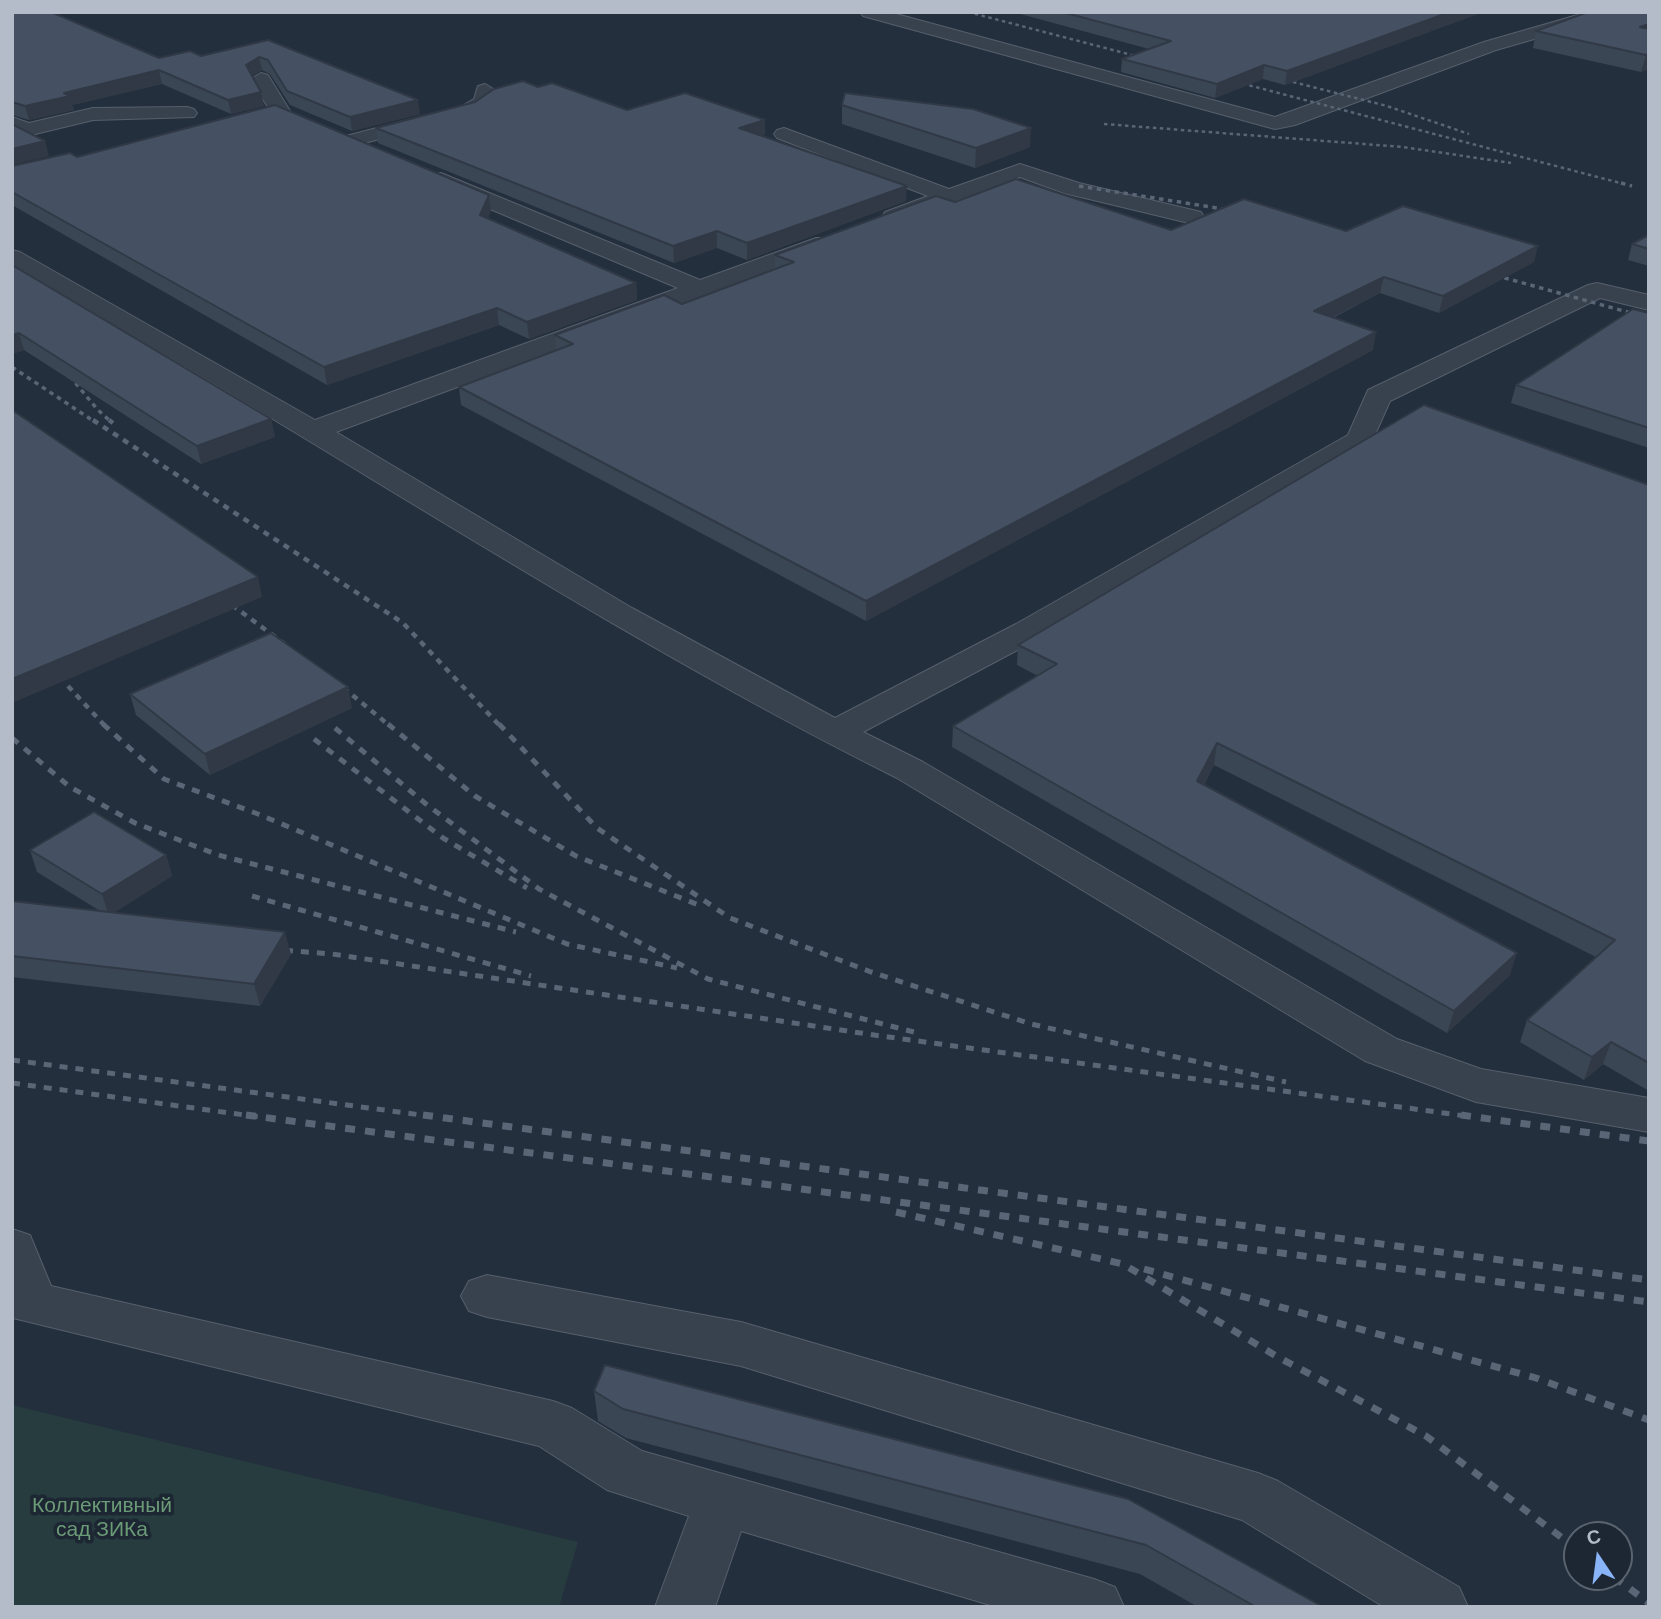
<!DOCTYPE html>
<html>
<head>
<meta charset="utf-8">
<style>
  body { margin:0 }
  #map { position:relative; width:1661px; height:1619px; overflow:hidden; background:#242f3e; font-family:Arial,sans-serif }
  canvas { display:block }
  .frame { position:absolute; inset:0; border:14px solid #b4bcc9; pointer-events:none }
  .north { position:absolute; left:1563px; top:1521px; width:70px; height:70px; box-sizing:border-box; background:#1d2633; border:2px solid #59626f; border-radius:50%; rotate:347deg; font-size:19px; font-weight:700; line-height:28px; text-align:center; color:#b4bcc9 }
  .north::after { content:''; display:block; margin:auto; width:24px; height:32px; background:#8ab4f8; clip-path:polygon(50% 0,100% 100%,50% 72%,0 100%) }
</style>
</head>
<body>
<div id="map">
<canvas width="1661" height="1619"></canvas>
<div class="frame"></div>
<div class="north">С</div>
</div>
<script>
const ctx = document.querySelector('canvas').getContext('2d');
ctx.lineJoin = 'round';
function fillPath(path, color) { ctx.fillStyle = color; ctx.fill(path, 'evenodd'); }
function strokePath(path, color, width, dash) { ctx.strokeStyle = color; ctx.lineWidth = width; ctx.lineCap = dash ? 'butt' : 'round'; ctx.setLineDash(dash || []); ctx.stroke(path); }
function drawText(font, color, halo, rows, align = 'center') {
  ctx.font = font + ' Arial,sans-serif'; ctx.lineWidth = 7; ctx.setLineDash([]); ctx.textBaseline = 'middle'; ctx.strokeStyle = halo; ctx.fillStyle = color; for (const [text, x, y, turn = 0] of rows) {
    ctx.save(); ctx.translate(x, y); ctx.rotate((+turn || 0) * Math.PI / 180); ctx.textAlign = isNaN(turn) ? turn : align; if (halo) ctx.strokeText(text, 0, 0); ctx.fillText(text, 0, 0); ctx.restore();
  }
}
const green = new Path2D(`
  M12 1405 578 1542 559 1607H12Z`);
const minor = new Path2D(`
  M860 12H889L1275 117 1484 42 1588 12H1617L1614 16 1496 50 1295 125 1275 129 863 16Z
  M261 73 268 75 290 111 287 115H273L270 111 251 79Z
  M485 84 495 90 494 102 476 114 349 147 342 145 339 141 342 137 462 106 474 99 478 86Z
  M187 107 194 109 197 113 194 117 93 120 27 136 12 131V117L29 123 93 108Z
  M784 128 949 189 1020 164 1079 183 1201 212 1204 217 1201 222 1193 224 1064 193 1020 177 893 224 885 222 882 217 885 212 928 196 777 138 774 134 777 130Z
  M441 173 700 280 816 238H832L836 243 832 248 336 432 632 608 835 718 1016 624 1348 435 1368 390 1588 285 1597 283 1649 295V310L1600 298 1390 401 1370 446 1040 638 863 732 923 762 1397 1039 1481 1069 1649 1098V1132L1476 1102 1365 1061 897 778C688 674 491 551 291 430 199 374 106 321 12 267V250L20 252 315 420 678 288 433 185 430 180 433 175Z
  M12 1229 30 1235 51 1286 553 1401 572 1408 642 1451 1094 1579 1115 1587 1124 1607H997L741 1531 715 1607H655L689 1516 607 1490 539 1446 13 1318Z
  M487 1275 741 1322 1258 1473 1278 1481 1459 1587 1468 1607H1384L1242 1520 741 1366 487 1317 469 1311 461 1296 469 1281Z`);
const railFar4 = new Path2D(`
  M968 12 1151 60
  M1229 80 1628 185
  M1293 82 1387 106 1469 134
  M1104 124 1403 147 1511 163`);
const railFar3 = new Path2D(`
  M1621 183 1632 186
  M1079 186 1242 212
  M1487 273 1649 318
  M12 367 95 422
  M64 369 97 409 111 422`);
const railFar2 = new Path2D(`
  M93 420 403 623 500 726
  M109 420 113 423
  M232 605 286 645
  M334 680 390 726
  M68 686 105 726`);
const railFar1 = new Path2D(`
  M103 724 164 779 258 814 567 944 677 968
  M388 724 475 796 576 856 701 906
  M499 724 597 828 730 918 871 972 1031 1024 1286 1082
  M335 728 426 804 539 889 708 979 914 1032
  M12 738 70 787 135 823 218 855 516 932
  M314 739 443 838 527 888
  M252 896 531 976
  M269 949 332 954 874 1035 1473 1117
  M12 1060 436 1117
  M12 1083 259 1117`);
const rail = new Path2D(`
  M246 1115 1649 1302
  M423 1115 1649 1280
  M1461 1115 1649 1141
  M896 1212 1123 1264 1276 1356 1426 1436 1577 1549
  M1144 1269 1536 1378 1649 1420
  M1614 1577 1649 1603`);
const wall = new Path2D(`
  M1013 12H1483L1285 85 1263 79 1215 98 1121 72 1122 59 1149 49Z
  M1649 12V69L1641 72 1533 48 1536 31Z
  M12 13 159 58 201 56 268 40 420 114 352 131 290 105 270 74 262 70 252 76 264 106 231 114 162 84 72 105 74 110 29 120 12 115Z
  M538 87 627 110 765 120V134L761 136 906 201 747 260 717 248 674 263 378 143 376 128Z
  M842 105 1030 147 975 168 842 124Z
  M77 157 491 211 488 218 636 283 637 300 529 339 499 325 327 385 12 205V166Z
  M955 202 1171 230 1346 231 1534 262 1439 313 1380 293 1333 318 1373 350 866 621 461 405 459 387 556 351 555 335 682 304 775 269V255Z
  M1649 235V266L1628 260 1632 244Z
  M12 265 271 419 275 437 201 464 24 350 12 354Z
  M1649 313V448L1511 403 1516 385Z
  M1649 485V1091L1603 1064 1584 1080 1520 1042 1527 1020 1596 957 1214 765 1204 785 1510 975 1447 1033 952 747 953 726 1038 676 1017 665 1018 645Z
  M130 694 352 708 210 775 136 715Z
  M30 850 166 855 172 876 115 912 291 954 260 1006 12 977V901L100 911 37 872Z
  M594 1391 1128 1499 1323 1607H1198L1140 1574 626 1438 598 1421Z`);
const shadedWall = new Path2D(`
  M1450 12H1483L1285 85 1287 71Z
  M1649 24V38L1640 27Z
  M1649 54V69L1641 72 1646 55Z
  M259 57 262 70 248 78 246 65Z
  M1264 65 1263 79 1215 98 1217 84Z
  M159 70 162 84 72 105 74 110 29 120 25 106 64 93Z
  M261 92 264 106 231 114 228 100Z
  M418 100 420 114 352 131 350 117Z
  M765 120V134L739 142V128Z
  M1031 128 1030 147 975 168 976 148Z
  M45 141 49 156 12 165V149Z
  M907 186 906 201 747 260V243Z
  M489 195 491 211 482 231 480 215Z
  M717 231V248L674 263 673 246Z
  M1538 246 1534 262 1439 313 1443 296Z
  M1384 277 1380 293 1311 328 1314 311Z
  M636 283 637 300 529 339 527 322Z
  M497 308 499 325 327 385 324 367Z
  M1376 332 1373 350 866 621V601Z
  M19 333 24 350 12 354V335Z
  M271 419 275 437 201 464 197 446Z
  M258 577 262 597 12 703V679Z
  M348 687 352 708 210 775 205 754Z
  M1217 743 1214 765 1194 803 1197 781Z
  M166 855 172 876 109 916 102 894Z
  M285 932 291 954 260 1006 254 984Z
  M1517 953 1510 975 1447 1033 1454 1011Z
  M1611 1042 1603 1064 1584 1080 1592 1057Z`);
const building = new Path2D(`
  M17 12H51L159 58 190 51 201 56 268 40 418 100 350 117 287 91 268 60 259 57 246 65 261 92 228 100 159 70 64 93 70 96 25 106 12 102V13Z
  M1062 12H1450L1287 71 1264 65 1217 84 1122 59 1171 41Z
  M1588 12H1649V24L1640 27 1649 29V54L1646 55 1536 31Z
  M523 81 538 87 552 83 627 110 685 93 765 120 739 128 907 186 747 243 717 231 673 246 376 128 475 102 494 89Z
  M845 93 973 109 1031 128 976 148 842 105Z
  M275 105 489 195 480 215 636 283 527 322 497 308 324 367 12 192V166L70 153 77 157Z
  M12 124 45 141 12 149Z
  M1016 179 1171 230 1244 199 1346 231 1403 206 1538 246 1443 296 1384 277 1314 311 1376 332 866 601 459 387 573 344 555 335 664 295 682 304 794 262 775 255 936 196 955 202Z
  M1649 235V249L1632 244Z
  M12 265 271 419 197 446 19 333 12 335Z
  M1633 309 1649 313V428L1516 385Z
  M1424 405 1649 485V1063L1611 1042 1592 1057 1527 1020 1615 940 1217 743 1197 781 1517 953 1454 1011 953 726 1057 664 1018 645Z
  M12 410 258 577 12 679Z
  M271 633 348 687 205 754 130 694Z
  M94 812 166 855 102 894 30 850Z
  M12 901 285 932 254 984 12 956Z
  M605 1365 1128 1499 1323 1607H1256L1146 1545 623 1409 594 1391Z`);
const nearParknames = [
  ["Коллективный",102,1506],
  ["сад ЗИКа",102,1530]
];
fillPath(green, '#263c3f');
strokePath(minor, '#565f6c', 2);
fillPath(minor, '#38414e');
strokePath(railFar4, '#5a6575', 2.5, [3.5, 3.5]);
strokePath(railFar3, '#5a6575', 3.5, [4.5, 4.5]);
strokePath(railFar2, '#5a6575', 4.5, [6, 6]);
strokePath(railFar1, '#5a6575', 5, [8, 8]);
strokePath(rail, '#5a6575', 7, [10, 10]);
fillPath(wall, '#3b4654');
fillPath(shadedWall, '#303945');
fillPath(building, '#455162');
strokePath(building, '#303945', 2);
drawText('21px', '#6b9a76', '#1d2633', nearParknames);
</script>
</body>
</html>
